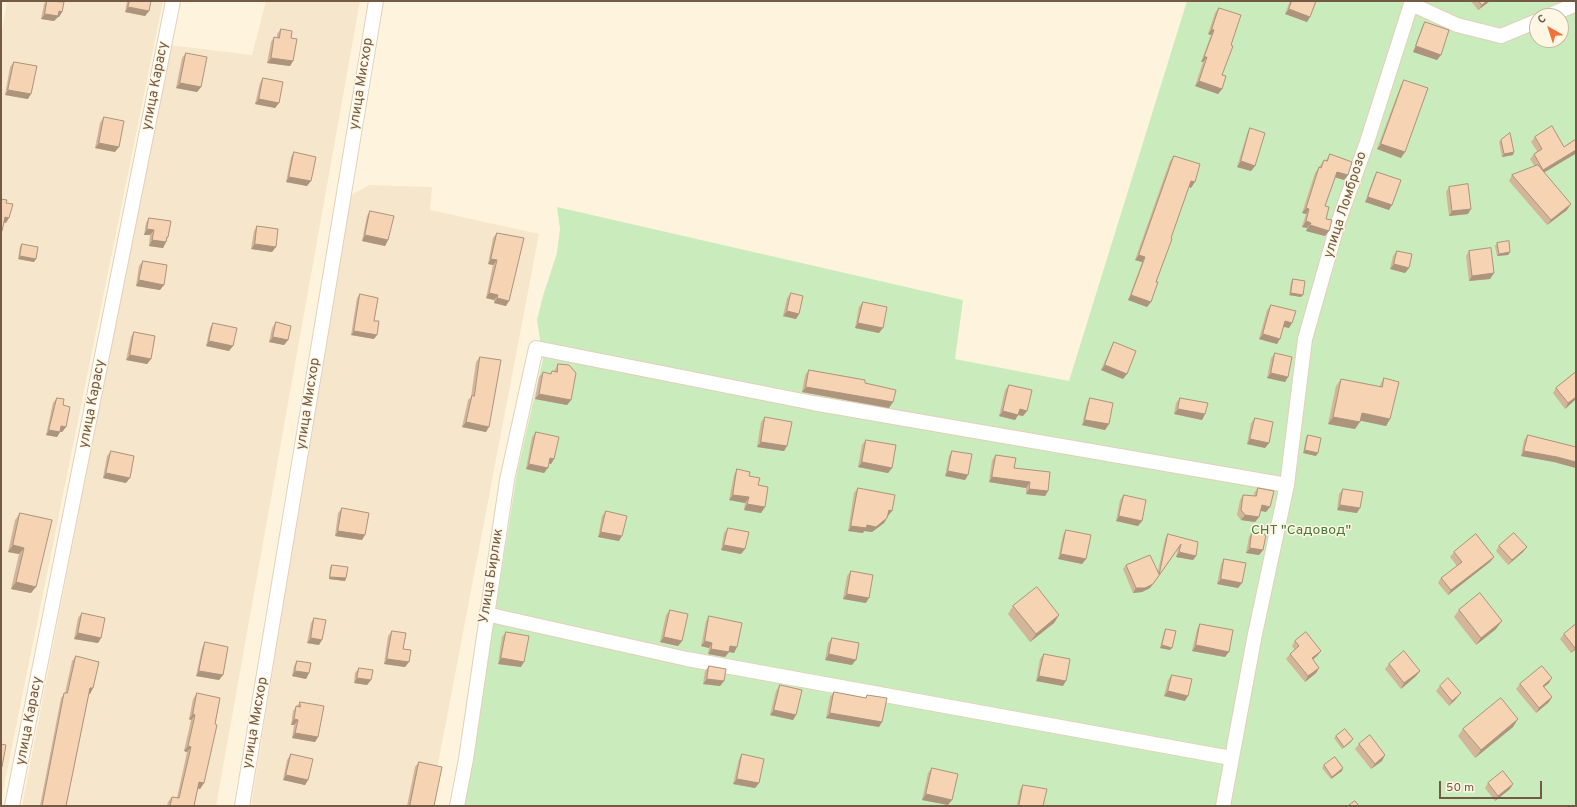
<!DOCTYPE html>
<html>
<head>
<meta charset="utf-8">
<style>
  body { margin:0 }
  #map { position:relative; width:1577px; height:807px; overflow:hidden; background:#fef4dd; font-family:Overpass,sans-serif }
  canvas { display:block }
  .frame { position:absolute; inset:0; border:2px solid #745a44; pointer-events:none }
  .north { position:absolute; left:1529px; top:8px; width:40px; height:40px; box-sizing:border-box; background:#fff7e4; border:1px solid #c7b8a4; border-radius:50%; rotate:321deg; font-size:11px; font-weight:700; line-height:16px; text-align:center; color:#745a44 }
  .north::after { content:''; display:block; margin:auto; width:14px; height:18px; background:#f07339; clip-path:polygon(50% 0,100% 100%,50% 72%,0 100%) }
  .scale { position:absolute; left:1439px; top:781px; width:103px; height:18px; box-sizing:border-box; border:2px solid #745a44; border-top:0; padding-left:5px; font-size:12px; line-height:14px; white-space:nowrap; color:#745a44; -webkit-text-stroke:3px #fff7e4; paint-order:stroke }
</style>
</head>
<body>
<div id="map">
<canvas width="1577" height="807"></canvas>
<div class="frame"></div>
<div class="north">С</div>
<div class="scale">50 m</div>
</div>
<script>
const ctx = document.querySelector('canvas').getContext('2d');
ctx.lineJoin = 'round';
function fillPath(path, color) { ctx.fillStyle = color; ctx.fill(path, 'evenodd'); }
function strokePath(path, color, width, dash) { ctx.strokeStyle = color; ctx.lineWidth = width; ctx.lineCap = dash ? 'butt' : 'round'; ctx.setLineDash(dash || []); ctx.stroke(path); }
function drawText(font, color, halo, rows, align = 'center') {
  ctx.font = font + ' Overpass,sans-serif'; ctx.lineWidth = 3; ctx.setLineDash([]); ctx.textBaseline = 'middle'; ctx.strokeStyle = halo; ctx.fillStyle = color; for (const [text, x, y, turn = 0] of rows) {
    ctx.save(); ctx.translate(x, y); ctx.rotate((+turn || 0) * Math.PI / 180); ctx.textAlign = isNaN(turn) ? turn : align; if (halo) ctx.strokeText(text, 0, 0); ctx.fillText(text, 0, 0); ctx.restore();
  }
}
const residential = new Path2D(`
  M7 1H163L1 801V37Z
  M266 1H360L216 806H22L169 45 252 55Z
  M369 185 432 187 430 210 539 234 430 806H251L348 197Z`);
const green = new Path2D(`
  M1187 1H1576V806H462L473 754 517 473 543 359 537 320 543 296 557 253 560 229 557 207 963 300 955 359 1069 381ZM1537 16H1561V40H1537Z`);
const minor = new Path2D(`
  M1411 4 1457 25 1501 36 1537 21
  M1548 16 1576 4
  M486 614 687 659 1231 758
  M12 806 173 1
  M242 806 376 1
  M457 806 466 759 507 480 536 348 813 403 1287 485
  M1223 806 1255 634 1287 485 1305 339 1338 223 1367 142 1412 1`);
const wall = new Path2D(`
  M46 1H61L62 12 59 17H58L54 21 41 19 44 4Z
  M127 1H151L149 11 145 16 125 12Z
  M1290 1H1316L1310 17 1307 22 1285 14Z
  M1471 1H1490L1478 10Z
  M1219 8 1231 45 1222 75V89L1218 94 1195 86 1203 62H1201L1211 35 1208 34 1215 13Z
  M1425 22 1437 60 1413 52 1422 27Z
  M281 29 291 38 293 61 290 66 267 63 271 42 274 37H277V34Z
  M186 53 201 87 197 92 176 88 182 58Z
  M14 62 28 99 5 95 10 67Z
  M263 78 279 103 275 108 255 104 260 83Z
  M1404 80 1401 158 1377 149 1401 85Z
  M104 117 115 152 95 148 100 123Z
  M1250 128 1255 166 1251 171 1237 167 1247 134Z
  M1535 137 1564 147 1576 139V155L1575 154 1544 172 1567 210 1547 225 1509 181 1512 175 1535 167 1530 159 1534 154 1537 151 1531 142Z
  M1501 140 1514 152 1513 155 1502 157 1499 142Z
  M294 152 307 186 286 182 291 157Z
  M1330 154 1344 180 1335 177 1325 206 1326 219 1325 236 1306 231 1307 228 1302 227 1306 214 1302 213 1315 173 1324 160H1326Z
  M1174 156 1191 188 1189 187 1171 238 1147 307 1128 300 1142 262 1135 260 1170 161Z
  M1377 172 1389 210 1365 202 1374 177Z
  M1449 187 1468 214 1449 216 1446 192Z
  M370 211 388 240 385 246 362 241 367 216Z
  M149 218 167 240 163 248 149 246 150 235H144L146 223Z
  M257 226 272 252 251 249 254 231Z
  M497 233 506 306 494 303V300L486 298 493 265 488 264 493 238Z
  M1497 243 1510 252 1508 255 1497 256 1495 246Z
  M22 244 34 262 18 259 20 246Z
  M1397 251 1409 268 1405 273 1390 269 1393 256Z
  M1469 251 1490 279 1469 281 1466 256Z
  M143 261 160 290 136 286 139 266Z
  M1293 279 1301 297 1289 295 1291 282Z
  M791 293 799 314 796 319 783 316 787 298Z
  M360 294 374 321V339L351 335 357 298Z
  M863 302 879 333 855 328 859 307Z
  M1271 305 1292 323 1289 328 1283 327 1277 344 1259 339 1267 310Z
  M276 322 288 340 284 345 269 342 272 328Z
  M213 323 229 351 206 346 210 328Z
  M134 332 151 359 147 364 126 360 131 337Z
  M1114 342 1123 379 1101 370 1111 347Z
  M1275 353 1288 377 1285 382 1267 378 1271 358Z
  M480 357 486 432 462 427 468 400 471 397 476 362Z
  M558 364 571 400 567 405 535 399 539 377 543 372 550 374 552 371H554L555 369Z
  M809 370 865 383 889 408 802 392 805 375Z
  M1576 372V399L1565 409 1553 393 1556 388Z
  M1384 378 1390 419 1386 426 1360 420 1355 429 1328 424 1336 386 1341 379 1379 387Z
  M1009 385 1027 411 1023 416 1018 415 1015 420 999 416 1005 390Z
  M57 398 63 405 66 427 62 432H60L57 437 46 435 53 403Z
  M1090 398 1109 424 1105 430 1082 425 1087 403Z
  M1180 398 1205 414 1202 420 1174 414 1176 403Z
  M765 417 787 446 784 451 757 447 761 422Z
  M1255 418 1269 443 1265 448 1247 444 1251 423Z
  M536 432 554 459 551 464H549L544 473 526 469 532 437Z
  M1308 435 1316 456 1303 453 1306 437Z
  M1528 435 1576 447V468L1554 462 1521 456 1524 440Z
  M866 440 892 468 888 473 858 467 862 445Z
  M111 451 126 483 103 478 107 456Z
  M952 451 968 475 965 480 945 476 949 456Z
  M996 455 1048 491 1045 496 1026 494V488L989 482 992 460Z
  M737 469 749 476 765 507 761 513 744 510 745 503 729 500 734 475Z
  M858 488 888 516 884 523 872 532 864 531 863 533 848 531 854 493Z
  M1258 488 1266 512 1260 511 1259 517 1255 522 1241 520 1237 515 1240 500 1243 495 1254 496V493Z
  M1343 489 1357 513 1337 510 1339 494Z
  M1124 495 1142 521 1138 526 1116 521 1120 500Z
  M342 508 362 540 335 536 338 513Z
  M606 511 619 541 598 537 602 516Z
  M20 513 31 593 11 589 19 554 8 552 15 520Z
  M728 528 745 549 741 554 721 550 724 533Z
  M1066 530 1086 559 1082 564 1058 559 1063 535Z
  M1252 532 1263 550 1259 555 1246 553 1249 537Z
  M1168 534 1196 556 1193 560 1176 557 1178 549 1150 588 1142 592 1133 593 1123 569 1126 565 1158 571 1165 539Z
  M1499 546 1527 547 1523 552 1508 565 1496 551Z
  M1454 552 1494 557 1490 562 1448 595 1438 583 1441 578 1457 566 1450 557Z
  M1224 559 1238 588 1217 584 1221 564Z
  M332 565 346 578 345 581 329 579 330 567Z
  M851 571 866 603 843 599 847 576Z
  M1013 606 1059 615 1054 623 1030 642 1008 614Z
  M670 610 682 641 678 646 660 642 666 615Z
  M1459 610 1496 629 1476 645 1454 617Z
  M82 613 101 638 98 643 74 639 78 618Z
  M709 616 734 653 729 652 725 657 708 654 709 648 701 646 706 621Z
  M314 618 319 645 307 643 311 623Z
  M1200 624 1225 657 1192 651 1197 629Z
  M1166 629 1170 650 1160 648 1164 632Z
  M392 631 403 649 409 662 405 667 384 664 388 636Z
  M506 632 521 667 498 664 502 637Z
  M1564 634 1576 649 1571 653 1560 639Z
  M832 638 852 665 825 660 828 643Z
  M1295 641 1321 651 1317 656 1313 660 1319 668 1316 673 1305 682 1286 659 1290 654 1295 650 1292 646Z
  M205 642 223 675 219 680 196 676 202 648Z
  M1044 654 1063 686 1036 681 1040 659Z
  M76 656 90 694 89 693 66 806H40L61 698 65 693 72 661Z
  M297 661 309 673 306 679 292 676 294 666Z
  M1389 664 1420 671 1416 676 1401 689 1385 669Z
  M709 666 724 681 720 686 703 684 705 671Z
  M359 668 371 680 367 685 354 683 355 673Z
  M1172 675 1185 701 1164 696 1168 680Z
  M1549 683 1544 687 1552 697 1549 702 1536 713 1516 689 1520 684Z
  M780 685 796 715 793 720 770 715 776 691Z
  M1440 686 1457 698 1449 706 1436 691Z
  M834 692 865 698 867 695 879 727 826 718 830 697Z
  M197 693 204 783 200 789 198 788 194 806H167L168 802 172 797 177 798 187 752 184 751 191 720 189 719 193 699Z
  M300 702 318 737 315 742 292 738 294 725H291L293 711Z
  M1513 727 1475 758 1458 736 1463 729Z
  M1336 736 1351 742 1342 749 1334 738Z
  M1359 744 1382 761 1371 769 1355 749Z
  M291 754 308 780 305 785 283 780 287 760Z
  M742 754 759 783 755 788 733 784 739 759Z
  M419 762 434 806H407L415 767Z
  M1324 765 1342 771 1331 779 1322 768Z
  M932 768 948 805 922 800 928 773Z
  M1488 783 1510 789 1495 801 1485 788Z
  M1023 785 1043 806H1017L1020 790Z`);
const shadedWall = new Path2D(`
  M1487 1H1490L1478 10 1482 5Z
  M128 7 149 11 145 16 125 12Z
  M1289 9 1310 17 1307 22 1285 14Z
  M59 11 62 12 59 17H58L54 21 41 19 45 14Z
  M1212 29 1214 30 1211 35 1208 34Z
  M1416 46 1441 55 1437 60 1413 52Z
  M1204 57H1207L1203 62H1201Z
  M271 58 293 61 290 66 267 63Z
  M1199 81 1222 89 1218 94 1195 86Z
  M180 83 201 87 197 92 176 88Z
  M8 90 31 94 28 99 5 95Z
  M259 99 279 103 275 108 255 104Z
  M99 143 119 147 115 152 95 148Z
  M1381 144 1405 152 1401 158 1377 149Z
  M1576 150V152L1575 154 1540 175 1543 170Z
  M1514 152 1513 155 1502 157 1504 154Z
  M1241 161 1255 166 1251 171 1237 167Z
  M1337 172 1348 175 1344 180 1334 177Z
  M289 177 311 181 307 186 286 182Z
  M1191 181 1195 182 1191 188 1188 186Z
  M1368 197 1392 205 1389 210 1365 202Z
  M1571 204 1567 210 1547 225 1551 220Z
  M1306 208 1309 209 1306 214 1302 213Z
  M1471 209 1468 214 1449 216 1452 211Z
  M5 217 9 218 6 223 1 222Z
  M1306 221 1311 223 1307 228 1302 227Z
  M1310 225 1329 231 1325 236 1306 231Z
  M147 229 154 230 150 235H144Z
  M365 235 388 240 385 246 362 241Z
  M167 237H168L165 242H166L163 248 149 246 152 240Z
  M255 244 276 247 272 252 251 249Z
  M1510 252 1508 255 1497 256 1499 254Z
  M1139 255 1145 257 1142 262 1135 260Z
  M20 256 36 259 34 262 18 259Z
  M491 259 497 260 493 265 488 264Z
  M1394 264 1409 268 1405 273 1390 269Z
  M1494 273 1490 279 1469 281 1472 276Z
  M139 280 164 285 160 290 136 286Z
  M489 293 498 295 494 300 486 298Z
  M1291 293 1303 295 1301 297 1289 295Z
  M1131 295 1151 302 1147 307 1128 300Z
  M497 298 509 301 506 306 494 303Z
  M787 311 799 314 796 319 783 316Z
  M1285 321 1292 323 1289 328 1281 326Z
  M858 323 883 328 879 333 855 328Z
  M354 331 377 335 374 339 351 335Z
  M1263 334 1280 339 1277 344 1259 339Z
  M273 337 288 340 284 345 269 342Z
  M209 341 233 346 229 351 206 346Z
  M130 355 151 359 147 364 126 360Z
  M1105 365 1127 374 1123 379 1101 370Z
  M1271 373 1288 377 1285 382 1267 378Z
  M806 387 893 402 889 408 802 392Z
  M539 394 571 400 567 405 535 399Z
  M1576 397V399L1565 409 1568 403Z
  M1020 409 1027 411 1023 416 1018 415 1015 420 999 416 1003 411Z
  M1178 409 1205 414 1202 420 1174 414Z
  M1362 413 1390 419 1386 426 1357 420Z
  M1333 417 1360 422 1355 429 1328 424Z
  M1085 420 1109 424 1105 430 1082 425Z
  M466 422 489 427 486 432 462 427Z
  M61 426 66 427 62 432 57 431Z
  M49 430 60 432 57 437 46 435Z
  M1250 439 1269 443 1265 448 1247 444Z
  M761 442 787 446 784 451 757 447Z
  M1305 450 1318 453 1316 456 1303 453Z
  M1524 451 1557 457 1576 462V468L1554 462 1521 456Z
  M550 458 554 459 551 464 546 463Z
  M862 462 892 468 888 473 858 467Z
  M529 464 548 468 544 473 526 469Z
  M948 471 968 475 965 480 945 476Z
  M106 473 130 478 126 483 103 478Z
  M992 477 1030 482 1026 488 989 482Z
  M1029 489 1048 491 1045 496 1026 494Z
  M733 495 749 497 745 503 729 500Z
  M747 504 765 507 761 513 744 510Z
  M1262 505 1270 507 1266 512 1258 510Z
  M1340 505 1360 508 1357 513 1337 510Z
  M889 510 892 511 888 516 885 515Z
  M1245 515 1259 517 1255 522 1241 520Z
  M1119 516 1142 521 1138 526 1116 521Z
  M887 518 884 523 872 532 864 531 863 533 848 531 851 526 867 525Z
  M338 531 365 535 362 540 335 536Z
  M601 532 622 536 619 541 598 537Z
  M13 545 24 548 19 554 8 552Z
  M724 545 745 549 741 554 721 550Z
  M1527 547 1523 552 1508 565 1512 560Z
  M1250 548 1263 550 1259 555 1246 553Z
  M1178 549 1150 588 1142 592 1133 593 1136 588 1153 584Z
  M1179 552 1196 556 1193 560 1176 557Z
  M1061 554 1086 559 1082 564 1058 559Z
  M1494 557 1490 562 1448 595 1451 590Z
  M330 577 346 578 345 581 329 579Z
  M1221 579 1242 583 1238 588 1217 584Z
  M16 582 36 587 31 593 11 589Z
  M847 594 869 598 866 603 843 599Z
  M1059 615 1054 623 1030 642 1036 634Z
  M1502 621 1496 629 1476 645 1481 638Z
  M78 633 101 638 98 643 74 639Z
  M664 637 682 641 678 646 660 642Z
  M311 638 322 640 319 645 307 643Z
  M705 641 712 643 709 648 701 646Z
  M1162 645 1172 648 1170 650 1160 648Z
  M1196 645 1229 652 1225 657 1192 651Z
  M730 646 737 647 734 653 726 651Z
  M1576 647V649L1571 653 1575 648Z
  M711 649 729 652 725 657 708 654Z
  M1321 651 1317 656 1308 663 1312 658Z
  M829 654 856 660 852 665 825 660Z
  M501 658 524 662 521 667 498 664Z
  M387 659 409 662 405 667 384 664Z
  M1319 668 1316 673 1305 682 1308 676Z
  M199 671 223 675 219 680 196 676Z
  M295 671 309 673 306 679 292 676Z
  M1420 671 1416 676 1401 689 1404 683Z
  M1039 676 1066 681 1063 686 1036 681Z
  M357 678 371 680 367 685 354 683Z
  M1552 678 1549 683 1540 690 1543 686Z
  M707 679 724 681 720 686 703 684Z
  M90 688H93L90 694 86 693Z
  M1168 691 1188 696 1185 701 1164 696Z
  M1461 693 1457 698 1449 706 1452 701Z
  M1552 697 1549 702 1536 713 1539 708Z
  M774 710 796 715 793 720 770 715Z
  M830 713 882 722 879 727 826 718Z
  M193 714 195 715 191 720 189 719Z
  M294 719 298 720 294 725H291Z
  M1518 719 1513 727 1475 758 1481 750Z
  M295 733 318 737 315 742 292 738Z
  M1353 739 1351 742 1342 749 1344 747Z
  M188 746 191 747 187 752 184 751Z
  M1385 755 1382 761 1371 769 1375 764Z
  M1343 768 1342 771 1331 779 1332 777Z
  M286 775 308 780 305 785 283 780Z
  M737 779 759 783 755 788 733 784Z
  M199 782 204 783 200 789 196 788Z
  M1513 784 1510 789 1495 801 1498 796Z
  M926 794 952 800 948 805 922 800Z`);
const building = new Path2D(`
  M47 1 64 2 62 12 59 11 58 16 45 14Z
  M130 1H151L149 11 128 7Z
  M1292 1H1316L1310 17 1289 9Z
  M1479 1H1487L1482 5Z
  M1219 8 1241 15 1231 45 1233 46 1222 75 1226 76 1222 89 1199 81 1207 57H1204L1214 30 1212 29Z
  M1425 22 1449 30 1441 55 1416 46Z
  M281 29 292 31 291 38 297 39 293 61 271 58 274 37 279 38Z
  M186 53 207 57 201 87 180 83Z
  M14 62 37 66 31 94 8 90Z
  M263 78 283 82 279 103 259 99Z
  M1404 80 1428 88 1405 152 1381 144Z
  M104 117 124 121 119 147 99 143Z
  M1552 126 1564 147 1576 139V150L1543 170 1534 154 1542 149 1535 137Z
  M1250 128 1265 133 1255 166 1241 161Z
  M1510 133 1514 152 1504 154 1501 140Z
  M294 152 316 157 311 181 289 177Z
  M1330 154 1352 162 1348 175 1337 172 1325 206 1329 207 1326 219 1332 220 1329 231 1310 225 1311 223 1306 221 1309 209 1306 208 1319 167 1321 168 1324 160 1327 161Z
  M1174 156 1200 164 1195 182 1191 181 1171 238 1172 239 1156 282H1158L1151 302 1131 295 1145 257 1139 255Z
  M1538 165 1571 204 1551 220 1512 175Z
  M1377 172 1401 180 1392 205 1368 197Z
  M1468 184 1471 209 1452 211 1449 187Z
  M1 199 7 200 6 203 13 204 9 218 5 217 2 231H1Z
  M370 211 394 216 388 240 365 235Z
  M149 218 171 221 168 237H167L166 242 152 240 154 230 147 229Z
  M257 226 278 229 276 247 255 244Z
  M497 233 524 238 509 301 497 298 498 295 489 293 497 260 491 259Z
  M1509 241 1510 252 1499 254 1497 243Z
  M22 244 38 247 36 259 20 256Z
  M1491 248 1494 273 1472 276 1469 251Z
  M1397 251 1412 254 1409 268 1394 264Z
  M143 261 167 265 164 285 139 280Z
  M1293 279 1305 281 1303 295 1291 293Z
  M791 293 803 296 799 314 787 311Z
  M360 294 378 298 374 321H379L377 335 354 331Z
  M863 302 887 307 883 328 858 323Z
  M1271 305 1296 311 1292 323 1285 321 1280 339 1263 334Z
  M276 322 291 326 288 340 273 337Z
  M213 323 237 328 233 346 209 341Z
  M134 332 155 336 151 359 130 355Z
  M1114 342 1136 351 1127 374 1105 365Z
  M1275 353 1292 357 1288 377 1271 373Z
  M480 357 501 360 489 427 466 422 472 395 474 396Z
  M558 364 569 365 576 373 571 400 539 394 543 372 551 374 552 371 557 372Z
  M809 370 865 380V383L896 390 893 402 806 387Z
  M1576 372V397L1568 403 1556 388Z
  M1384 378 1399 382 1390 419 1362 413 1360 422 1333 417 1341 379 1382 387Z
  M1009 385 1032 390 1027 411 1020 409 1018 415 1003 411Z
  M57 398 64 399 63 405 70 407 66 427 61 426 60 432 49 430Z
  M1090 398 1113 403 1109 424 1085 420Z
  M1180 398 1208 403 1205 414 1178 409Z
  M765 417 792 422 787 446 761 442Z
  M1255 418 1273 422 1269 443 1250 439Z
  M536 432 559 437 554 459 550 458 548 468 529 464Z
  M1308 435 1321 438 1318 453 1305 450Z
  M1528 435 1576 447V462L1557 457 1524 451Z
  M866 440 896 445 892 468 862 462Z
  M111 451 134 456 130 478 106 473Z
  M952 451 972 454 968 475 948 471Z
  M996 455 1016 458 1014 468 1050 472 1048 491 1029 489 1030 482 992 477Z
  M737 469 750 472 749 476 760 478 758 485 768 487 765 507 747 504 749 497 733 495Z
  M858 488 895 495 892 511 889 510 887 518 876 527 867 525 866 528 851 526Z
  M1258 488 1274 491 1270 507 1262 505 1259 517 1245 515 1241 510 1243 495 1256 496Z
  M1343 489 1363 492 1360 508 1340 505Z
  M1124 495 1146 500 1142 521 1119 516Z
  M342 508 369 513 365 535 338 531Z
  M606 511 627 516 622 536 601 532Z
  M20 513 52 520 36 587 16 582 24 548 13 545Z
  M728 528 749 532 745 549 724 545Z
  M1066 530 1091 535 1086 559 1061 554Z
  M1252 532 1266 535 1263 550 1250 548Z
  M1514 533 1527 547 1512 560 1499 546Z
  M1168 534 1198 542 1196 556 1179 552 1181 544 1153 584 1145 588H1136L1126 565 1150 555 1159 574Z
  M1476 534 1494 557 1451 590 1441 578 1462 562 1454 552Z
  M1224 559 1246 563 1242 583 1221 579Z
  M332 565 348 567 346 578 330 577Z
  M851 571 873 575 869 598 847 594Z
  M1037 587 1059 615 1036 634 1013 606Z
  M1480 593 1502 621 1481 638 1459 610Z
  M670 610 688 614 682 641 664 637Z
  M82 613 105 618 101 638 78 633Z
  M709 616 742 623 737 647 730 646 729 652 711 649 712 643 705 641Z
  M314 618 326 620 322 640 311 638Z
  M1200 624 1233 630 1229 652 1196 645Z
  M1576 624V647L1575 648 1564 634Z
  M1166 629 1176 631 1172 648 1162 645Z
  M392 631 406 633 403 649 411 650 409 662 387 659Z
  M506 632 529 636 524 662 501 658Z
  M1306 632 1321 651 1312 658 1319 668 1308 676 1290 654 1299 646 1295 641Z
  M832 638 859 643 856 660 829 654Z
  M205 642 228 647 223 675 199 671Z
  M1404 651 1420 671 1404 683 1389 664Z
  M1044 654 1070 659 1066 681 1039 676Z
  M76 656 99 662 93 688H90L66 806H42L64 693H67Z
  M297 661 311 663 309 673 295 671Z
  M709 666 726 669 724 681 707 679Z
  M1542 666 1552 678 1543 686 1552 697 1539 708 1520 684Z
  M359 668 373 670 371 680 357 678Z
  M1172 675 1192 679 1188 696 1168 691Z
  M1448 678 1461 693 1452 701 1440 686Z
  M780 685 802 690 796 715 774 710Z
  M834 692 866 698 867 695 887 698 882 722 830 713Z
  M197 693 220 698 215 724 217 725 204 783 199 782 194 806H170L172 797 179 798 191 747 188 746 195 715 193 714Z
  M1501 698 1518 719 1481 750 1463 729Z
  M300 702 324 706 318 737 295 733 298 720 294 719 296 706 300 707Z
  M1345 729 1353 739 1344 747 1336 736Z
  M1370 735 1385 755 1375 764 1359 744Z
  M1 744 6 745 2 767H1Z
  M291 754 313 759 308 780 286 775Z
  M742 754 764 759 759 783 737 779Z
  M1335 757 1343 768 1332 777 1324 765Z
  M419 762 442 767 434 806H410Z
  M932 768 958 774 952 800 926 794Z
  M1503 771 1513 784 1498 796 1488 783Z
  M1023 785 1047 789 1043 806H1019Z
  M1355 801 1359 806H1348Z`);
const streetNames = [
  ["улица Мисхор",362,84,-81],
  ["улица Карасу",156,86,-79],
  ["улица Ломброзо",1346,205,-72],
  ["улица Карасу",93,404,-79],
  ["улица Мисхор",309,404,-81],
  ["Улица Бирлик",492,576,-81],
  ["улица Карасу",30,721,-79],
  ["улица Мисхор",256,723,-80]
];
const parkNames = [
  ["СНТ \"Садовод\"",1301,531]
];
fillPath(residential, '#f6e6cb');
fillPath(green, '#caebbb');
strokePath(minor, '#e2d0b9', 16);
strokePath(minor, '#fff', 14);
fillPath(wall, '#d3b59a');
fillPath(shadedWall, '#ac947d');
fillPath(building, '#f5d3b3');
strokePath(building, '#ac947d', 1);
drawText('14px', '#745a44', '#fff7e4', streetNames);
drawText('14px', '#497b3c', '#fff7e4', parkNames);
</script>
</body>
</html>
